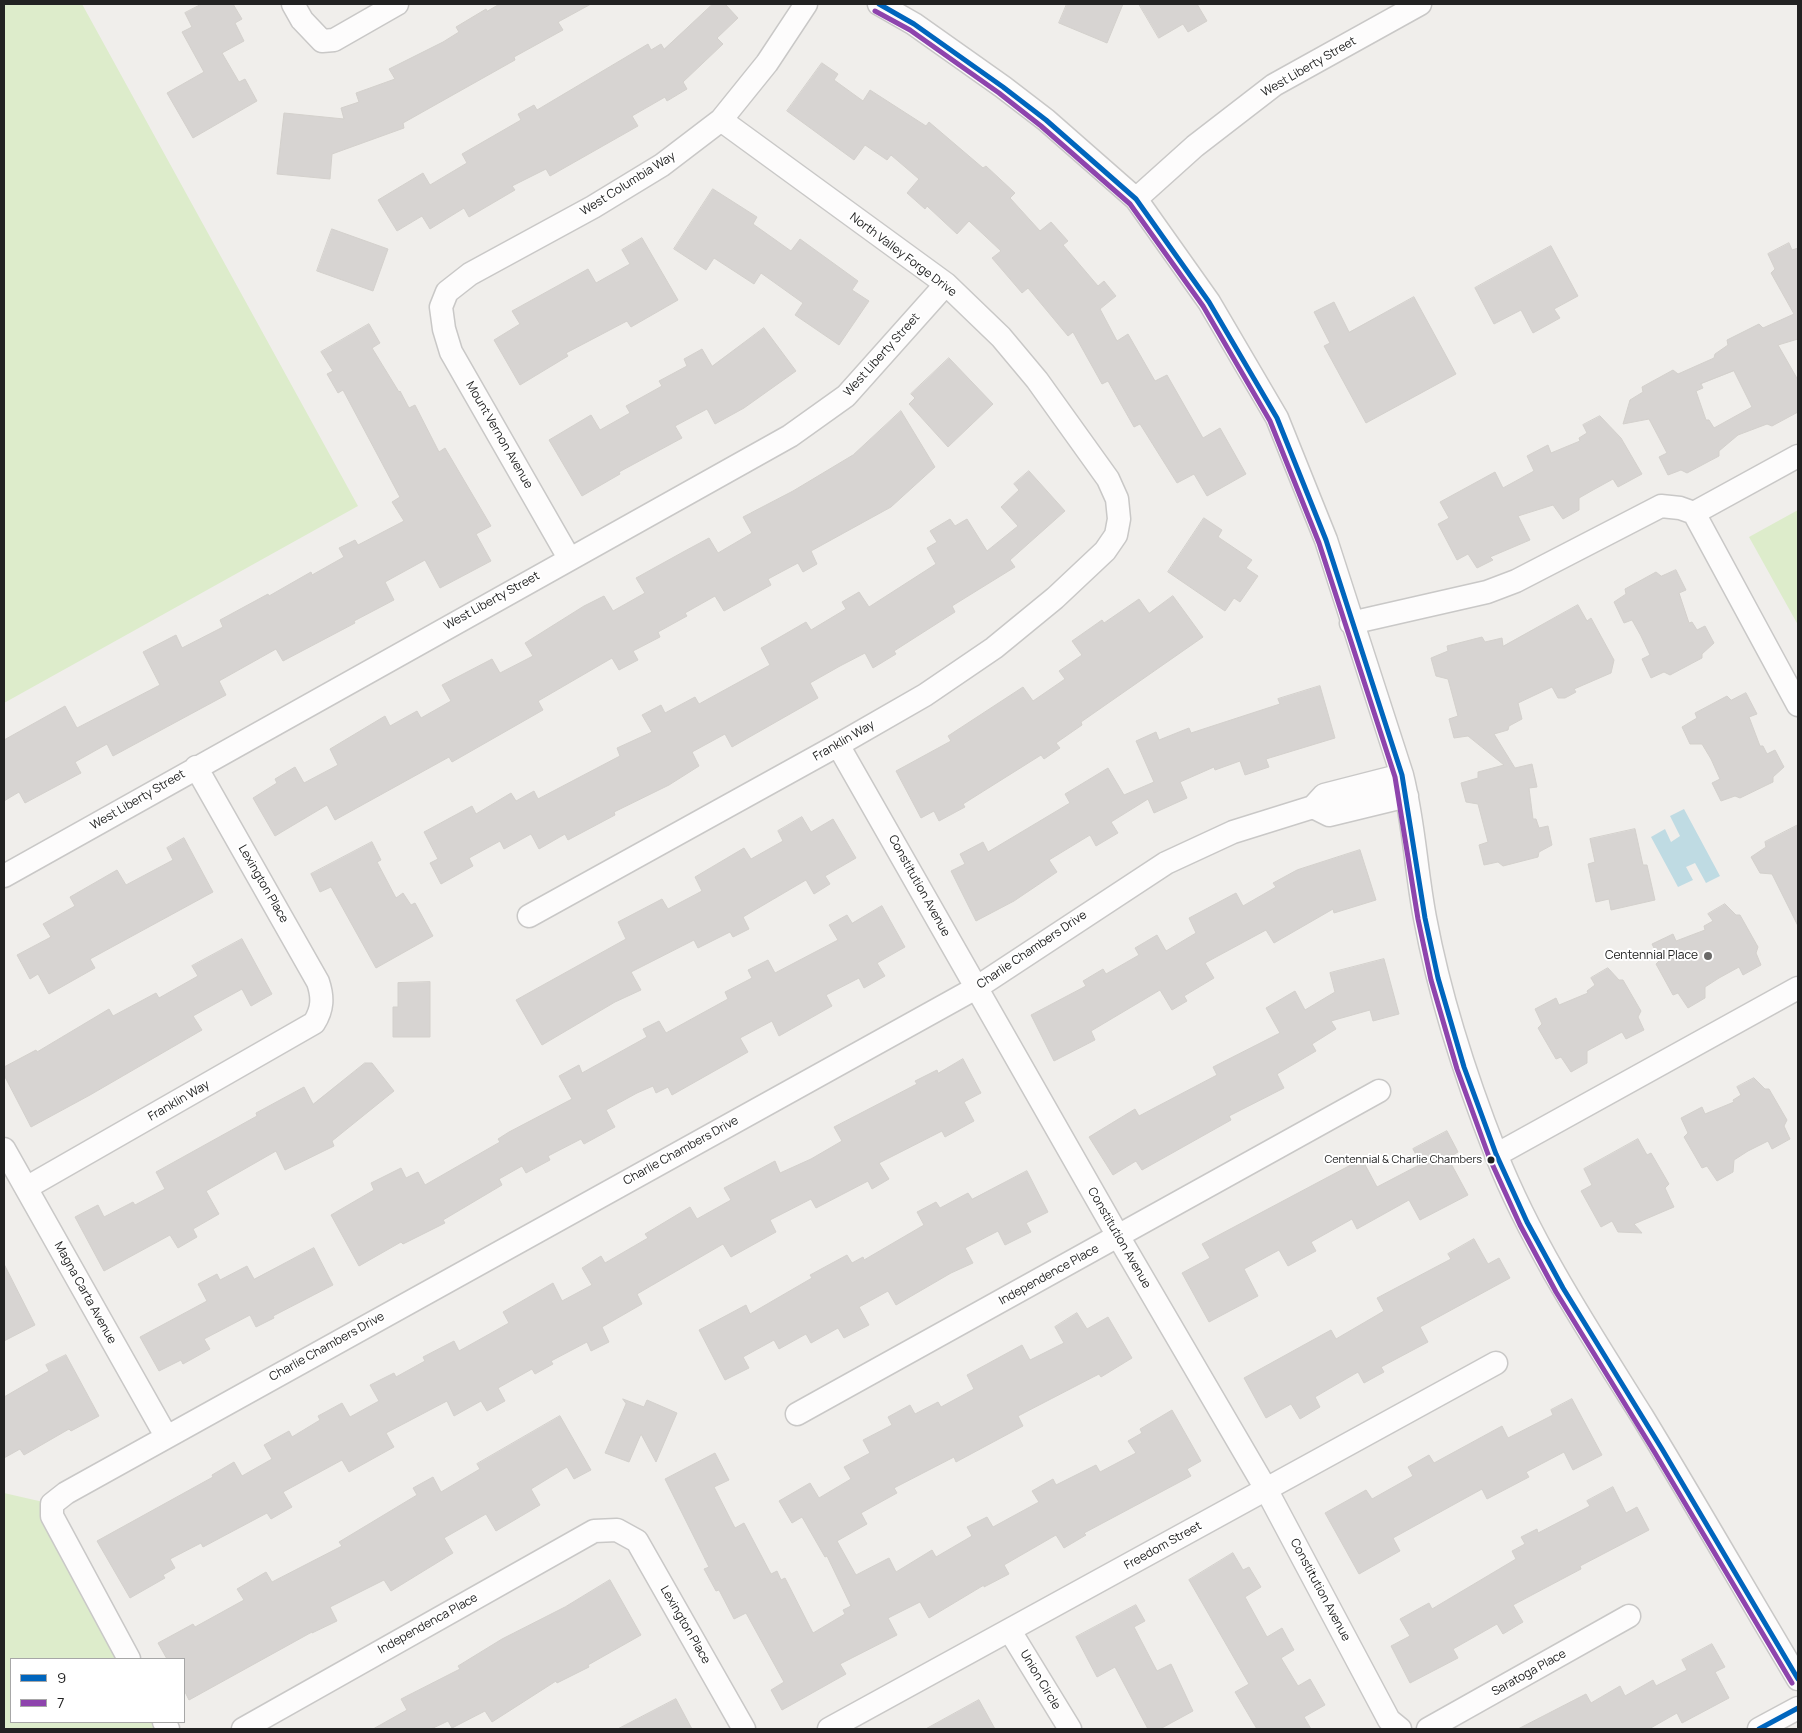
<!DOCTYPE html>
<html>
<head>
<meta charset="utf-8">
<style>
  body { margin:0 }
  #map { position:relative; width:1802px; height:1733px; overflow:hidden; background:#f0eeeb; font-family:Manrope,sans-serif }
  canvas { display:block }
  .frame { position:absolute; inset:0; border:5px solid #222; pointer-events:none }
  .legend { position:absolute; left:10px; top:1658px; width:175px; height:65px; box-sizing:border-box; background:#fff; border:1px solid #a7a7a7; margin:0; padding:6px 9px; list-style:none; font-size:15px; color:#222 }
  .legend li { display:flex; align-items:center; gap:10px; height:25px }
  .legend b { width:25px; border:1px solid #a7a7a7 }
</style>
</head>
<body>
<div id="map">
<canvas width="1802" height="1733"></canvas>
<div class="frame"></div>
<ul class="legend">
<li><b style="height:6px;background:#0065bd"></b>9</li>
<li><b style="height:6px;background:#8e44ad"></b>7</li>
</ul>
</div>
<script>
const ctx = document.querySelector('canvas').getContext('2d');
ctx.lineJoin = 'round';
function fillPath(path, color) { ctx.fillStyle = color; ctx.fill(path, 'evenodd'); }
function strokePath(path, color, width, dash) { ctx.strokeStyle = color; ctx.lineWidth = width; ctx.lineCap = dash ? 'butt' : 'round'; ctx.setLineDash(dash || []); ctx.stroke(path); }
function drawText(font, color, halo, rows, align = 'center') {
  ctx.font = font + ' Manrope,sans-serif'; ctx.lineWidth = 4; ctx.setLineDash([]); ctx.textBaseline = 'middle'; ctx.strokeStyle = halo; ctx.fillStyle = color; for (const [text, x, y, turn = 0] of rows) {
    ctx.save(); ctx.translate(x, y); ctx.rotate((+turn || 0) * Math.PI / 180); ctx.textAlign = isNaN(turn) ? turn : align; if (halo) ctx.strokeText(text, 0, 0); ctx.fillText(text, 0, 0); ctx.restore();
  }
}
const grass = new Path2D(`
  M4 4H82L358 506 4 703Z
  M1798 510V625L1749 537Z
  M4 1493 52 1504 129 1659H11V1722H164L168 1729H4Z`);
const water = new Path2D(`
  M1684 809 1720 876 1706 883 1695 863 1686 867 1693 880 1678 887 1651 837 1665 829 1671 842 1680 836 1670 816Z`);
const building = new Path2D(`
  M202 4H233L242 19 235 23 244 41 222 53 239 82 245 79 257 101 193 138 167 93 204 72 182 32 192 27 185 13Z
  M500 4H591L558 22 563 30 514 57 515 60 403 123 404 128 332 154 330 179 277 174 284 113 344 119 341 108 359 102 356 93 395 79 389 69 443 42 459 32 456 27 486 9 487 11Z
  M713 4H725L738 18 717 38 723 44 683 82 687 89 667 101 665 97 632 116 638 126 550 176 546 169 512 186 515 190 469 217 464 208 430 229 422 216 397 231 378 200 423 173 430 185 467 163 462 154 521 120 518 114 534 105 537 110 648 44 651 50 661 44 664 49Z
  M1067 4H1123L1107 43 1059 23Z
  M1139 4H1197L1207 21 1188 32 1183 24 1159 38Z
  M822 63 838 74 834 80 863 101 870 90 926 126 929 122 983 168 986 166 1015 193 1010 198 1040 231 1051 222 1068 241 1063 245 1098 286 1104 281 1116 296 1100 309 1117 341 1128 334 1155 381 1167 375 1203 438 1220 428 1246 474 1207 496 1194 474 1177 483 1140 424 1134 427 1108 381 1102 384 1073 332 1068 336 1028 288 1022 293 992 258 1001 251 969 221 957 234 927 206 925 209 907 193 919 179 891 155 887 160 865 145 854 160 787 111Z
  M713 189 757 217 753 224 791 251 800 239 858 281 852 290 869 301 839 345 795 315 803 303 761 273 754 284 714 258 706 270 674 249Z
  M332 229 388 249 373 291 317 271Z
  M642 238 678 300 631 327 627 321 566 353 568 356 520 385 494 340 520 324 512 311 588 269 596 283 630 264 622 250Z
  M1789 243 1792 250 1798 248V339L1778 345 1798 380V412L1772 426 1767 424 1738 435 1719 451V456L1687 473 1681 470 1668 475 1659 457 1667 453 1649 419 1623 424 1630 400 1643 392 1642 387 1673 370 1678 374 1714 358 1715 354 1728 345 1727 340 1759 324 1763 328 1794 314 1771 273 1775 269 1768 254ZM1734 371 1752 407 1714 428 1709 420H1706L1696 391 1703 388 1701 384Z
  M1551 246 1578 296 1554 309 1560 318 1533 333 1521 310 1494 324 1475 288Z
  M1414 297 1456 374 1366 423 1324 346 1330 343 1314 312 1334 302 1349 332Z
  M369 324 380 343 372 348 399 392 400 391 409 408 415 405 439 452 445 448 491 526 476 534 491 561 440 588 425 560 385 582 394 600 354 621 355 623 283 661 276 649 219 681 226 695 113 756 107 744 75 762 81 773 25 803 19 792 4 801V740L65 706 77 728 160 685 143 652 176 635 182 648 223 627 220 620 268 594 269 596 311 572 312 575 344 557 339 548 355 540 358 545 404 521 392 502 400 497 343 390 338 393 327 374 333 371 321 352Z
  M764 328 796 371 744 408 715 424 707 409 675 426 682 438 619 472 620 474 582 496 549 440 591 415 600 430 630 413 626 406 662 386 659 381 687 366 684 359 702 349 712 366Z
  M949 358 993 404 948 447 909 404 915 398 911 394Z
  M901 411 935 467 891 507 811 551 817 564 803 572 798 563 768 579 771 585 724 611 715 596 685 613 687 616 658 632 660 637 633 651 638 660 619 670 612 658 538 701 543 710 452 762 449 757 335 820 327 805 275 836 253 798 277 783 275 779 295 767 304 783 338 765 330 749 385 716 390 726 417 711 421 718 451 701 442 685 492 659 500 673 533 656 525 643 584 606 604 596 613 611 645 593 636 578 683 552 709 538 718 553 752 533 743 517 793 491 853 455Z
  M1600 416 1621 438 1642 474 1618 487 1613 479 1593 490 1579 498V510L1563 519 1553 505 1518 516 1530 540 1490 557 1493 560 1477 568 1468 554 1457 560 1438 524 1449 518 1440 502 1495 472 1503 488 1534 471 1527 456 1548 445 1551 453 1580 441 1579 438 1587 433 1583 425Z
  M1029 471 1065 511 1010 560 1015 567 952 606 955 612 894 651 896 654 873 668 865 653 840 666 810 683 818 698 732 747 725 734 692 752 699 766 669 785 614 812 615 815 568 840 565 834 539 849 531 834 504 849 500 841 469 858 473 866 441 884 430 863 438 859 424 832 472 806 476 814 511 793 516 801 534 791 538 799 620 756 617 748 652 732 642 715 661 705 665 713 695 697 699 704 770 665 761 648 806 622 811 630 846 609 842 602 859 592 869 607 936 564 927 548 937 542 930 531 950 519 955 526 967 519 987 551 1018 526 1001 507 1019 490 1014 484Z
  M1204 518 1222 530 1218 537 1252 560 1246 568 1258 576 1240 602 1234 598 1225 611 1168 572Z
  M1676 570 1686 590 1679 593 1689 623 1692 622 1697 630 1705 626 1714 643 1702 654V658L1670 675 1664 672 1651 678 1642 659 1650 655 1641 636 1632 620 1624 623 1614 602 1626 594 1625 589 1656 572 1661 576Z
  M1173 596 1203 637 1081 722 1082 725 1056 743 1060 748 1044 759 1041 755 963 804 965 807 939 821 934 811 921 818 896 771 951 741 948 736 1023 687 1033 701 1065 679 1059 671 1082 655 1072 641 1102 620 1104 623 1139 599 1149 613Z
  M1578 605 1587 621 1591 618 1614 660 1611 673 1574 689 1576 692 1565 698H1558L1552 687 1518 703 1522 719 1509 726 1508 730 1494 734 1515 768 1532 764 1537 787 1529 788 1533 819H1536L1539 828 1548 826 1552 845 1539 852 1538 857 1503 866 1498 862 1484 865 1479 845 1488 842 1478 804 1466 802 1461 783 1478 778V772L1504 765 1468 736 1454 738 1449 719 1458 716 1448 679 1436 676 1431 658 1448 651 1447 646 1482 637 1485 642 1502 638 1503 646Z
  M1320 686 1335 738 1266 759 1269 767 1245 775 1240 761 1215 770 1214 767 1180 782 1187 798 1154 813 1148 799 1111 822 1118 833 1096 846 1090 835 1049 860 1057 872 1014 901 976 921 951 871 965 864 960 854 983 842 988 852 1070 803 1065 794 1108 768 1124 795 1154 782 1136 741 1156 732 1159 740 1189 728 1191 733 1280 704 1278 699Z
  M1746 693 1757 714 1749 717 1760 746H1763L1767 754 1775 750 1784 767 1773 777V782L1740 798 1735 796 1721 801 1712 783 1720 779 1711 759 1702 744H1690L1682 727 1697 718 1695 713 1727 696 1731 700Z
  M802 817 811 832 833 819 856 858 825 876 830 884 814 894 806 880 743 917 749 929 733 937 730 932 698 948 694 940 631 972 641 990 615 1002 542 1045 516 1000 626 939 618 922 662 899 668 909 702 891 695 877 744 848 751 859 783 841 778 831Z
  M1798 825V926L1772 874 1760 873 1751 857 1766 847 1765 842Z
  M1635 829 1643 865H1647L1655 900 1611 910 1609 899 1596 902 1588 864 1595 862 1590 839Z
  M184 838 213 892 90 959 95 968 49 994 38 974 30 979 17 955 51 937 43 924 75 906 70 897 117 870 126 885 173 860 167 848Z
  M372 842 381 860 377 862 396 898 403 893 411 905 415 903 433 936 376 968 331 887 320 892 311 874Z
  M1360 850 1376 900 1334 913 1333 909 1274 943 1266 930 1205 963 1214 978 1184 996 1187 1001 1172 1010 1160 990 1091 1031 1095 1040 1054 1061 1031 1015 1086 986 1083 981 1103 969 1106 974 1139 955 1135 948 1157 935 1166 951 1196 933 1189 918 1236 893 1243 906 1276 887 1273 883 1297 870Z
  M1725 904 1736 915H1740L1758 947 1756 953 1761 965 1743 975 1739 967 1719 978 1705 987V998L1688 1008 1678 993 1673 995 1656 964 1660 960 1652 944 1673 934 1676 941 1705 930 1704 926 1713 921 1708 914Z
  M882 906 905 947 877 963 885 976 864 988 859 978 826 995 832 1006 779 1036 772 1021 740 1038 748 1052 672 1095 668 1087 656 1093 653 1086 637 1093 606 1110 615 1127 584 1144 581 1139 548 1156 550 1160 526 1173 522 1166 499 1179 502 1185 443 1220 445 1223 403 1244 401 1242 359 1266 331 1215 374 1190 371 1183 401 1168 406 1178 418 1172 425 1185 500 1142 498 1139 509 1132 572 1099 559 1076 579 1065 582 1073 647 1037 643 1029 659 1021 666 1033 728 999 725 992 752 978 748 970 768 960 775 973 838 940 829 925 847 915 852 923Z
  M242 939 272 994 251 1006 242 989 193 1016 202 1030 90 1095 31 1127 4 1075V1067L36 1050 37 1052 109 1009 113 1016 156 993 159 998 198 976 192 966Z
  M1384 959 1399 1014 1373 1021 1370 1010 1331 1021 1336 1029 1312 1044 1316 1051 1277 1074 1284 1088 1229 1116 1231 1120 1142 1170 1136 1161 1113 1175 1089 1137 1135 1109 1139 1116 1217 1075 1213 1067 1280 1033 1266 1008 1295 991 1305 1010 1335 992 1330 973Z
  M1608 968 1619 980H1623L1641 1011 1638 1017 1644 1030 1626 1039 1622 1032 1587 1051V1063L1571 1072 1561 1057 1556 1059 1538 1028 1542 1024 1535 1009 1556 998 1559 1005 1588 993 1587 991 1595 985 1591 978Z
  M430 982V1037H393V1007H398V983Z
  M963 1059 981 1093 964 1102 974 1121 945 1137 942 1131 879 1163 889 1179 872 1189 868 1181 816 1208 811 1199 770 1220 776 1232 731 1257 723 1244 637 1294 642 1304 602 1327 609 1342 591 1351 587 1342 551 1361 553 1364 535 1374 532 1369 498 1388 505 1401 487 1411 481 1401 454 1416 447 1401 386 1433 394 1447 349 1472 342 1460 283 1492 292 1507 271 1519 267 1513 203 1547 201 1543 170 1559 175 1568 163 1575 165 1578 130 1598 97 1541 213 1477 212 1475 234 1462 242 1476 272 1459 264 1445 289 1431 292 1437 320 1420 318 1416 342 1403 350 1417 379 1401 370 1385 394 1373 396 1377 425 1361 423 1357 454 1341 459 1351 509 1323 503 1312 553 1283 562 1301 592 1285 582 1268 601 1256 605 1263 648 1238 645 1234 690 1207 697 1219 731 1200 724 1188 775 1161 780 1173 811 1159 842 1141 834 1127 917 1084 915 1081 937 1070 938 1073Z
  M365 1063H372L394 1091 332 1141 334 1146 285 1170 276 1151 206 1191 219 1214 193 1229 197 1237 178 1248 170 1235 104 1271 75 1217 98 1205 104 1217 133 1202 135 1205 165 1189 156 1172 257 1116 256 1113 304 1087 313 1104Z
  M1754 1078 1765 1089H1769L1787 1120 1784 1126 1790 1139 1772 1149 1768 1141 1748 1151 1734 1160 1733 1172 1717 1181 1707 1166 1702 1168 1684 1137 1688 1133 1681 1118 1702 1107 1705 1114 1734 1102 1733 1100 1741 1095 1737 1087Z
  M1447 1131 1458 1152 1448 1158 1468 1195 1420 1220 1409 1200 1357 1229 1352 1219 1311 1242 1316 1251 1288 1266 1279 1250 1244 1269 1258 1296 1209 1322 1182 1273 1210 1258 1202 1244 1362 1159 1377 1187 1421 1164 1413 1149Z
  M1638 1139 1647 1155 1651 1153 1669 1184 1665 1188 1674 1207 1634 1224 1642 1233 1618 1232 1612 1221 1601 1227 1581 1191 1592 1185 1584 1169Z
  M1027 1171 1048 1212 1026 1223 1031 1232 1005 1245 998 1231 965 1248 973 1263 951 1273 896 1305 888 1291 859 1307 869 1325 844 1338 838 1328 811 1343 806 1334 779 1349 774 1340 743 1357 749 1368 725 1380 699 1330 746 1305 750 1314 812 1278 810 1275 847 1255 852 1263 863 1257 864 1260 924 1225 917 1212 936 1202 940 1208 968 1193 972 1199Z
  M1474 1239 1488 1264 1499 1258 1510 1278 1420 1327 1428 1342 1381 1367 1384 1372 1364 1383 1358 1372 1315 1397 1320 1407 1300 1419 1291 1404 1266 1418 1244 1378 1331 1330 1336 1339 1384 1311 1377 1298 1451 1259 1448 1254Z
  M314 1248 333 1285 273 1316 274 1318 256 1327 250 1315 204 1339 210 1349 183 1364 181 1360 159 1371 140 1337 207 1301 198 1284 217 1274 220 1280 247 1266 254 1279Z
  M4 1264 35 1325 4 1341Z
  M1077 1313 1087 1329 1108 1317 1132 1358 1101 1377 1099 1374 1018 1416 1023 1426 956 1462 954 1457 894 1488 897 1493 861 1513 867 1524 837 1541 856 1575 889 1558 896 1572 932 1550 936 1557 972 1536 967 1527 987 1517 993 1527 1039 1502 1032 1491 1053 1479 1056 1485 1096 1465 1100 1472 1136 1453 1128 1441 1142 1433 1140 1429 1172 1410 1201 1461 1187 1469 1191 1476 1084 1533 1086 1535 1064 1548 1056 1535 1004 1565 1009 1574 984 1587V1585L929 1618 920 1602 888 1618 897 1635 840 1664 846 1674 782 1710 771 1690 784 1682 746 1613 734 1619 719 1590 716 1591 704 1569 709 1567 665 1479 715 1453 729 1480 714 1487 735 1528 744 1523 771 1574 777 1571 781 1580 785 1578 813 1633 845 1614 843 1610 851 1606 827 1556 825 1557 802 1517 792 1523 779 1501 810 1483 819 1498 851 1479 844 1467 870 1453 863 1440 892 1425 888 1417 910 1405 915 1414 938 1402 941 1407 974 1389 967 1375 1022 1345 1030 1360 1064 1343 1055 1327Z
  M66 1355 99 1416 71 1431 69 1429 24 1455 20 1449 4 1458V1397L49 1371 46 1365Z
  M623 1399 644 1407 647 1400 677 1413 656 1462 641 1434 629 1462 605 1453 626 1404Z
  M1572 1399 1602 1455 1573 1470 1564 1452 1526 1472 1529 1477 1487 1499 1482 1489 1393 1538 1400 1551 1359 1574 1325 1513 1366 1490 1372 1499 1413 1476 1408 1467 1429 1455 1434 1463 1502 1426 1508 1438 1553 1415 1551 1410Z
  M560 1416 591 1470 574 1479 567 1467 531 1489 540 1505 496 1531 486 1514 444 1538 453 1553 391 1591 384 1580 330 1607 337 1621 312 1633V1632L189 1700 184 1690V1659H167L158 1643 193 1624 195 1627 244 1600 237 1589 266 1572 272 1582 342 1546 339 1542 417 1495 413 1488 433 1477 441 1492 480 1469 477 1464Z
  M1613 1487 1626 1513 1637 1507 1649 1530 1580 1566 1581 1569 1513 1605 1523 1622 1503 1634 1497 1624 1453 1649 1458 1658 1410 1683 1391 1646 1410 1636 1400 1619 1429 1603 1432 1609 1516 1559 1512 1551 1525 1544 1521 1537 1537 1529 1538 1533 1590 1506 1587 1501Z
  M1233 1553 1243 1570 1249 1567 1261 1587 1245 1597 1267 1637 1282 1628 1294 1650 1281 1658 1298 1686 1310 1679 1325 1705 1304 1717 1311 1729H1257L1235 1692 1249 1684 1189 1580Z
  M610 1580 641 1635 588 1665 589 1667 557 1683 556 1681 492 1722 485 1711 452 1728 448 1721 431 1729H373L407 1710 401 1699 460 1669 458 1666 502 1639 565 1607Z
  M1136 1605 1145 1621 1134 1627 1157 1671 1171 1664 1193 1711 1160 1729H1148L1115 1667 1097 1677 1076 1637Z
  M1712 1644 1725 1667 1715 1672 1729 1698 1682 1723 1677 1713 1649 1729H1518L1586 1694 1591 1703 1620 1686 1625 1696 1653 1680 1656 1686 1687 1670 1682 1660Z
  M676 1699 692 1729H618Z
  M979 1700 995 1729H926Z`);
const minor = new Path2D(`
  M293 4 302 20 322 41 334 40 397 4
  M879 4 914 24 1003 87 1046 120 1136 199 1209 302 1277 418 1326 540 1402 775C1414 822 1416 871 1425 918 1440 998 1466 1078 1496 1154 1532 1245 1590 1333 1642 1416 1695 1503 1746 1592 1798 1679
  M1136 199 1195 146 1274 85 1420 4
  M1694 513 1798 456
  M569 558 451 352 444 329 441 307 447 292 470 274 593 207 662 165 721 120 767 63 806 4
  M1351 623 1487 592 1516 581 1661 506 1680 508 1694 513 1798 705
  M838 745 1118 1236 1266 1489 1389 1720 1400 1729
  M1313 807 1329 815 1407 796
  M4 876 790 436 846 396 946 284
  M529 916 838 745 925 695 994 648 1055 598 1105 551 1116 535 1119 519 1117 499 1108 479 1037 380 1001 337 946 284 721 120
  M4 1149 166 1436
  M1496 1155 1798 988
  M26 1188 314 1023C323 1009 323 997 318 982L196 767
  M797 1414 1379 1091
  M1010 1631 1070 1729
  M129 1659 52 1516V1504L66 1493 976 988 1166 863 1233 832 1313 807 1324 795 1402 775
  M164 1722 168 1729
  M243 1729 594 1531 617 1530 637 1541 744 1729
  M829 1729 1496 1363
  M1428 1729 1629 1616
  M1759 1729 1798 1708`);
const bus1 = new Path2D(`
  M879 4 914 24 1003 87 1046 120 1136 199 1209 302 1277 418 1326 540 1402 775 1425 918 1438 978 1464 1067 1496 1154 1527 1222 1563 1288 1662 1449 1798 1679
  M1759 1729 1798 1708`);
const bus2 = new Path2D(`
  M875 11 910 30 999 93 1041 126 1130 204 1203 306 1270 421 1319 543 1395 777 1418 919 1431 980 1457 1069 1489 1157 1520 1225 1556 1292 1655 1453 1792 1683`);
const markers = [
  [1708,956,5,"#6a6968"],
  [1491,1160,4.5,"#222"]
];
const busNames = [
  ["Centennial & Charlie Chambers",1482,1160]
];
const streetNames = [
  ["West Liberty Street",1309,67,-30],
  ["West Columbia Way",628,184,-32],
  ["North Valley Forge Drive",903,255,37],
  ["West Liberty Street",882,355,-48],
  ["Mount Vernon Avenue",499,435,60],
  ["West Liberty Street",492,601,-29],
  ["Franklin Way",844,741,-30],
  ["West Liberty Street",138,800,-30],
  ["Lexington Place",263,884,60],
  ["Constitution Avenue",919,886,61],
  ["Charlie Chambers Drive",1032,950,-34],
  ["Franklin Way",179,1101,-30],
  ["Charlie Chambers Drive",681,1151,-29],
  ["Constitution Avenue",1119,1238,60],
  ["Independence Place",1049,1275,-29],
  ["Magna Carta Avenue",85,1293,61],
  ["Charlie Chambers Drive",327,1347,-29],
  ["Freedom Street",1163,1546,-29],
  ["Constitution Avenue",1320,1590,62],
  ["Independenca Place",428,1624,-29],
  ["Lexington Place",685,1625,60],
  ["Saratoga Place",1529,1673,-29],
  ["Union Circle",1040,1680,59]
];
const poiNames = [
  ["Centennial Place",1698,956]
];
fillPath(grass, '#ddeccb');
fillPath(water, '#bfdbe3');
fillPath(building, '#d7d4d2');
strokePath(building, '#d3d0cc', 1);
strokePath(minor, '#c9c8c7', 25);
strokePath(minor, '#fdfcfc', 22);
strokePath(bus1, '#0065bd', 5);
strokePath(bus2, '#8e44ad', 5);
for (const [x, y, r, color] of markers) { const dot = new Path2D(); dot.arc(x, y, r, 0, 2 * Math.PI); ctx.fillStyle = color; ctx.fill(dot); strokePath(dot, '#fff', 2); }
drawText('11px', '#222', '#fff', busNames, 'right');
drawText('12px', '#222', '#fff', streetNames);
drawText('12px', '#222', '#fff', poiNames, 'right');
</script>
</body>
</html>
